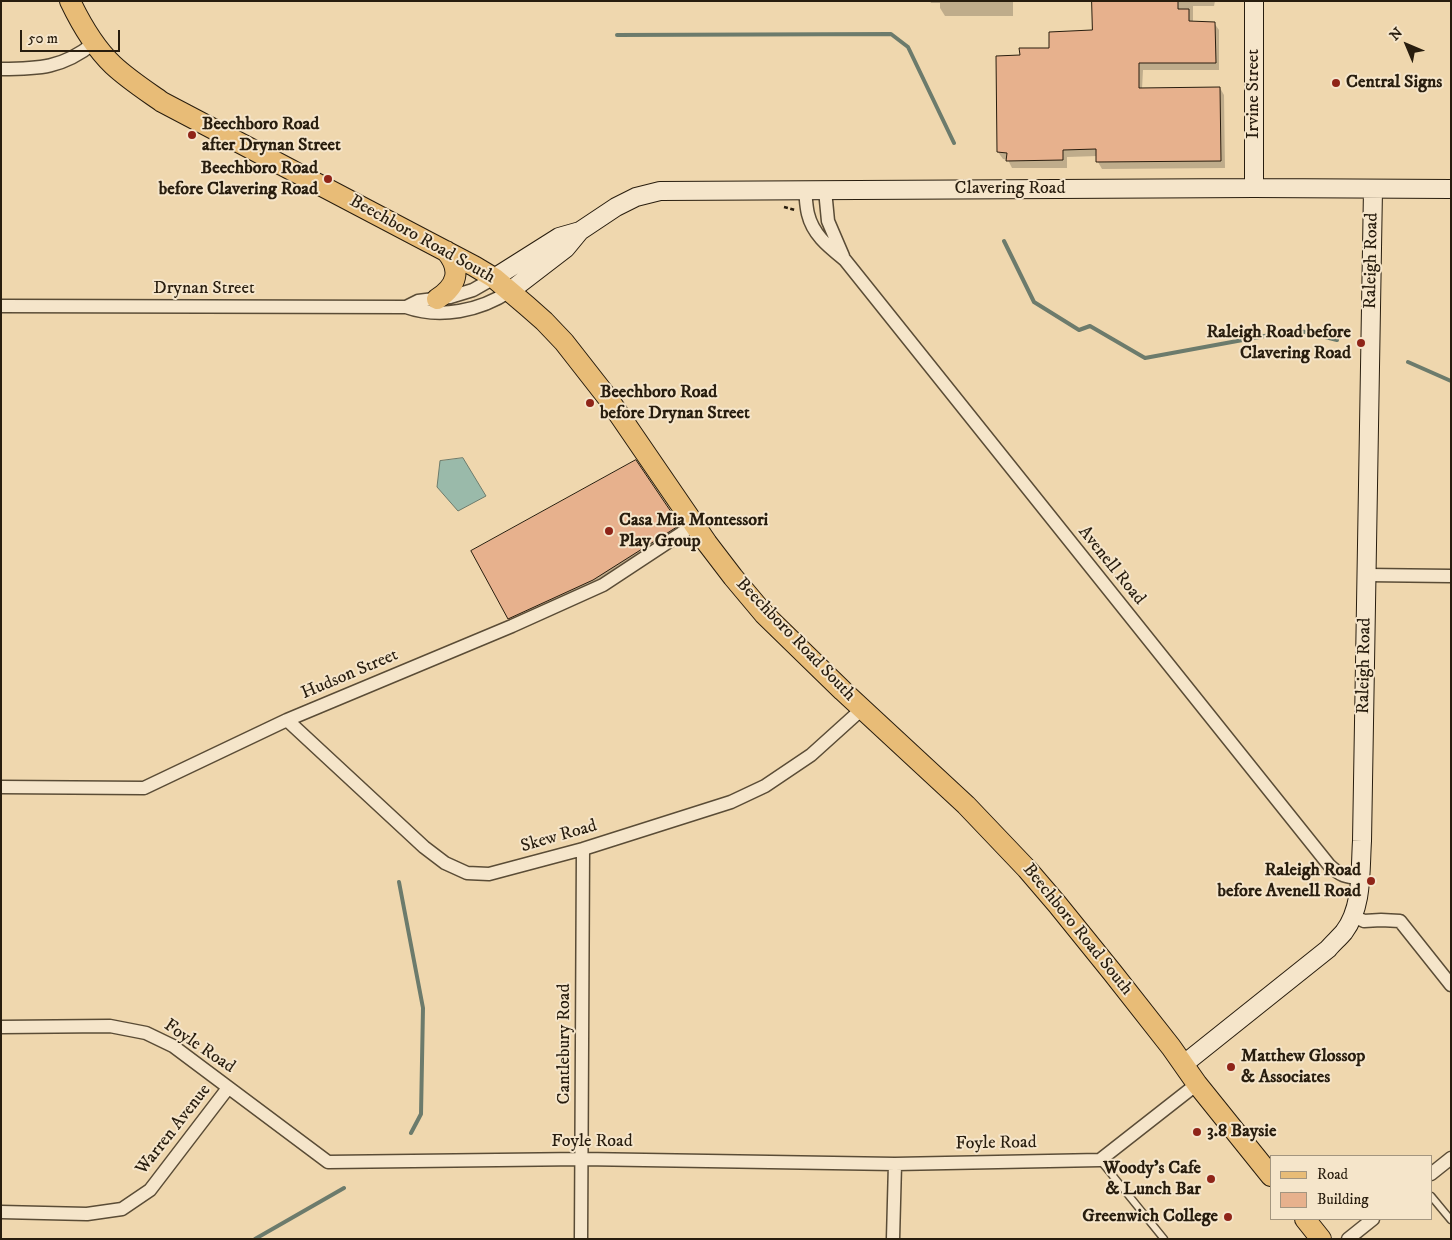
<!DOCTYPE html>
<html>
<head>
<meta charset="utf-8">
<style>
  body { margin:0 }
  #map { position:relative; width:1452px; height:1240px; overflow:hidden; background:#efd7ae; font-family:"IM FELL DW Pica",serif }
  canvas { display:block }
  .frame { position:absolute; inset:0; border:2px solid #281d0e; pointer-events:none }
  .legend { position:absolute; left:1270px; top:1155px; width:162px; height:65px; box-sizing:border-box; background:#f5e5ca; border:1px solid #a3957f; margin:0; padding:6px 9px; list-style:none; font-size:15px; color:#281d0e }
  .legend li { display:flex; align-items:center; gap:10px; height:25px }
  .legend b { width:25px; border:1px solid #a3957f }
  .north { position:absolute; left:1382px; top:20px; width:50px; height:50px; -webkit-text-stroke:4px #f5e5ca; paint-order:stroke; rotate:315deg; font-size:14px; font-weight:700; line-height:20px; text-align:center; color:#281d0e }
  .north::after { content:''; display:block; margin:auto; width:18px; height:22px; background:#281d0e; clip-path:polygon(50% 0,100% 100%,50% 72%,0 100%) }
  .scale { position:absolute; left:20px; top:30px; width:100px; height:22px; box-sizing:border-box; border:2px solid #281d0e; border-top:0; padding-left:6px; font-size:15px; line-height:18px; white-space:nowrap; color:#281d0e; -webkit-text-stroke:4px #f5e5ca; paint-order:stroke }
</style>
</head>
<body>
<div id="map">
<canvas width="1452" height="1240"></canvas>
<div class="frame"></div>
<ul class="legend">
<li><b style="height:6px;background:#e8bc77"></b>Road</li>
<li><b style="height:14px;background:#e7b18d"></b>Building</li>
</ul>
<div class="north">N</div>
<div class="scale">50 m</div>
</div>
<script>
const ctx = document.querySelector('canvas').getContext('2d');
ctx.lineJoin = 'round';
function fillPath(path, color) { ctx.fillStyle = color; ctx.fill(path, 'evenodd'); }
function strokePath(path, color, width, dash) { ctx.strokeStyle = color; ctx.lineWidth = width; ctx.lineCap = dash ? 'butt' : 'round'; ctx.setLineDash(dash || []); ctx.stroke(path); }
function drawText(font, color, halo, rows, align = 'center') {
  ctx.font = font + ' "IM FELL DW Pica",serif'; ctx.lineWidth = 4; ctx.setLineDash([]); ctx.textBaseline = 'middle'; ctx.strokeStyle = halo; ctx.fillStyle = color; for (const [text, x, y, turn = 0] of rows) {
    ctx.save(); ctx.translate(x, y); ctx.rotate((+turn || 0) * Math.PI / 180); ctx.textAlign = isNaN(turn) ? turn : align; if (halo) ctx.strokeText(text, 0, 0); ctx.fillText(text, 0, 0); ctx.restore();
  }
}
const water = new Path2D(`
  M463 458 486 496 458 511 437 487 440 461Z`);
const shadow = new Path2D(`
  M930 1H1013V16H945L940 8V3H931Z
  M1093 1H1215L1214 6H1193V22L1214 23 1219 30V70H1143L1142 89 1220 88 1224 95 1225 168 1102 169 1098 162V156L1067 157V168H1012L1008 160 1003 159 998 152 1021 56 1050 49 1093 32Z
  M679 525 685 535 515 629 472 551Z`);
const stream = new Path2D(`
  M617 35 891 34 908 47 954 143
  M1004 241 1034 302 1079 330 1090 326 1145 358 1297 330 1337 340
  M1408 362 1451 381
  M399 882 423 1008 421 1114 411 1133
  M255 1239 344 1188`);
const building = new Path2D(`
  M1092 1H1178V9H1189V21L1215 22 1216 63H1139V88L1220 87 1221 161 1096 162V149L1063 150V160L1006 161 1007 153 997 152 996 56 1020 55 1019 48H1049V32L1092 30Z
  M636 460 680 525 593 580 508 619 471 551Z`);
const path = new Path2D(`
  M784 207 795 210`);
const lane = new Path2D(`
  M1100 1160 1164 1239
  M1431 1196 1451 1220`);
const street = new Path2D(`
  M1 69C39 69 63 68 94 43
  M805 190C806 198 806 206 808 214 813 235 829 247 845 260L1329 865C1341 876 1345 877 1360 878
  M825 190 828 221 843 256
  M1 306 406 307C440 319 480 311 510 291
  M406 307 418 301 450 297 473 290 494 278
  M1367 575 1451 576
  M287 720 424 847 445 863 467 873 489 874 583 849 731 802 765 786 811 755 862 709
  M1 787 144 788 287 720 512 626 603 585 694 525
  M1353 916 1364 921 1381 920 1400 921 1451 985
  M1 1027 110 1026 146 1033 173 1046 328 1162 582 1159 895 1164 1100 1160 1197 1084
  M1431 1174 1451 1158
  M1 1212 87 1214 122 1209 150 1190 228 1088
  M581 1239 583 849
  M893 1239 895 1164
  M1348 1239 1373 1219`);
const secondary = new Path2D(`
  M1254 1V188
  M494 278 559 237 580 231 616 207 636 197 660 191 1254 188 1451 189
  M510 291 566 248 580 231
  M1184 1064 1328 949C1333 943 1339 938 1344 932 1363 907 1360 871 1362 841L1373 189`);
const primary = new Path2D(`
  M70 1C81 24 94 47 113 65 128 79 145 90 162 102L474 266 494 278 527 306 544 321 564 342 607 397 707 543 733 577 764 614 843 691 966 805 1027 869 1057 904 1112 972 1171 1047 1197 1084 1271 1176
  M437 299C457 286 462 270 446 251
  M1305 1219 1321 1239`);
const markers = [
  [1336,83,5,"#8f2418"],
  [192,135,5,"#8f2418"],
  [328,179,5,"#8f2418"],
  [1361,343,5,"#8f2418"],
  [590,403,5,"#8f2418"],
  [609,531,5,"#8f2418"],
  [1371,881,5,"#8f2418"],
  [1231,1067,5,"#8f2418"],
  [1197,1132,5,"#8f2418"],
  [1211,1179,5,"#8f2418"],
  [1228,1217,5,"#8f2418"]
];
const poiNames = [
  ["Central Signs",1346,83],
  ["Beechboro Road",202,125],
  ["after Drynan Street",202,146],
  ["Beechboro Road",318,169,"right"],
  ["before Clavering Road",318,190,"right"],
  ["Raleigh Road before",1351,333,"right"],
  ["Clavering Road",1351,354,"right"],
  ["Beechboro Road",600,393],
  ["before Drynan Street",600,414],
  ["Casa Mia Montessori",619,521],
  ["Play Group",619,542],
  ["Raleigh Road",1361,871,"right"],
  ["before Avenell Road",1361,892,"right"],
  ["Matthew Glossop",1241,1057],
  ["& Associates",1241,1078],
  ["3.8 Baysie",1207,1132],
  ["Woody's Cafe",1201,1169,"right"],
  ["& Lunch Bar",1201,1190,"right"],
  ["Greenwich College",1218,1217,"right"]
];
const streetNames = [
  ["Irvine Street",1254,94,-90],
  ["Clavering Road",1010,189],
  ["Beechboro Road South",422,240,29],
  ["Raleigh Road",1372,261,-89],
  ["Drynan Street",204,289],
  ["Avenell Road",1111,566,51],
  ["Beechboro Road South",795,640,46],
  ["Raleigh Road",1365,666,-89],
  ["Hudson Street",350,675,-23],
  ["Skew Road",559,837,-16],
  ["Beechboro Road South",1077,930,51],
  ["Cantlebury Road",565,1044,-90],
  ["Foyle Road",199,1047,34],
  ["Warren Avenue",174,1130,-52],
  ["Foyle Road",592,1142],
  ["Foyle Road",996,1144,-1]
];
fillPath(water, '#9abaaa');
strokePath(water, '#6c7b6c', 1);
fillPath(shadow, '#0003');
strokePath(stream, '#6c7b6c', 4);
fillPath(building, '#e7b18d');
strokePath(building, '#281d0e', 1);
strokePath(lane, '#5a4c36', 9);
strokePath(street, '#5a4c36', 15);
strokePath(secondary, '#281d0e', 20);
strokePath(primary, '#281d0e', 22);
strokePath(path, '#281d0e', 2.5, [4, 2.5]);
strokePath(lane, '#f5e5ca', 6);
strokePath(street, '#f5e5ca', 12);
strokePath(secondary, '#f5e5ca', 18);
strokePath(primary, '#e8bc77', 20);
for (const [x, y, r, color] of markers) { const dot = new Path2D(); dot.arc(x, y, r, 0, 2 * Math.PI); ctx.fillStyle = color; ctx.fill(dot); strokePath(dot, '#f5e5ca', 2); }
drawText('bold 18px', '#281d0e', '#f5e5ca', poiNames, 'left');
drawText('18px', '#281d0e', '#f5e5ca', streetNames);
</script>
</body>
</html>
